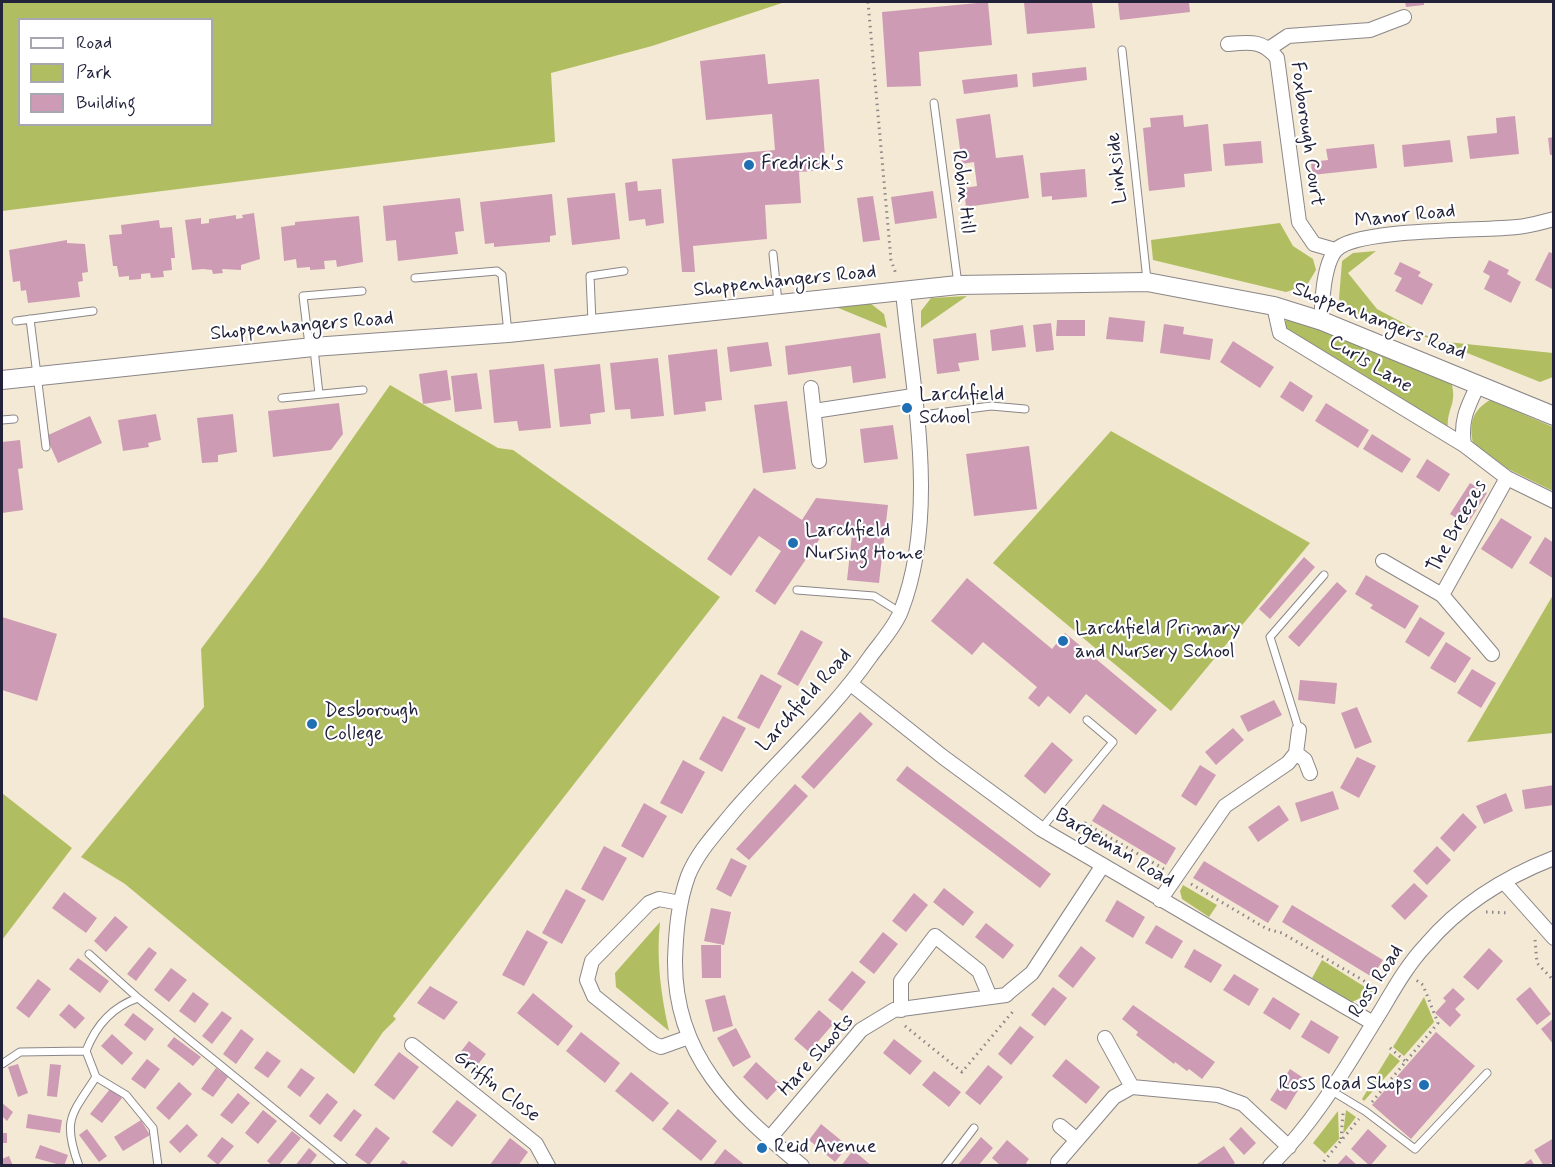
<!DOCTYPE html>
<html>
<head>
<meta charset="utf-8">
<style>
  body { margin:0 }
  #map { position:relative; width:1555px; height:1167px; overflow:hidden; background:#f4e9d4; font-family:Mynerve,sans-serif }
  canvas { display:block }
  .frame { position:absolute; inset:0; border:3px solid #22223b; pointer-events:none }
  .legend { position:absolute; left:18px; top:18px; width:195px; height:108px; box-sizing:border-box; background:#fff; border:2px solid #a7a7b1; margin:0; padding:8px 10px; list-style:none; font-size:18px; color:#22223b }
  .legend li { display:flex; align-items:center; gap:12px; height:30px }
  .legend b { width:30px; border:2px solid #a7a7b1 }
</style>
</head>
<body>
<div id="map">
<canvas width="1555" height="1167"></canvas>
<div class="frame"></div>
<ul class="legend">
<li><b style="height:8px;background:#fff"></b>Road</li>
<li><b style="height:16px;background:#b0be61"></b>Park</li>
<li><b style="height:16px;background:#ce9bb4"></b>Building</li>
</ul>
</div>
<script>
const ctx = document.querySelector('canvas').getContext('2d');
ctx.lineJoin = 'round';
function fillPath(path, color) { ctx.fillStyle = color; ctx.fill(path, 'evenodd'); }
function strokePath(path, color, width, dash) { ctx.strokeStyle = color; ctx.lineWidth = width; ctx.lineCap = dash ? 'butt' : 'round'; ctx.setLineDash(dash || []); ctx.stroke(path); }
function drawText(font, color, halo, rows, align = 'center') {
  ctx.font = font + ' Mynerve,sans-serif'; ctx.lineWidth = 4.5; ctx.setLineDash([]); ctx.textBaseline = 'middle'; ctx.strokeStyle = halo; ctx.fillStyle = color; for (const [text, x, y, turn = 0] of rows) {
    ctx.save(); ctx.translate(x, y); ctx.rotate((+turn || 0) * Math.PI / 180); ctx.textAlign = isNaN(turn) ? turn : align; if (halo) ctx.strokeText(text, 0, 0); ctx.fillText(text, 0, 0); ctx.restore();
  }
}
const green = new Path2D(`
  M2 2H785L652 46 551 73 555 142 2 211ZM20 20H212V124H20Z
  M1280 223 1293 246 1313 259 1316 270 1307 285 1286 292 1153 260 1151 240Z
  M1376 251 1348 273 1377 309 1437 341 1553 353V377L1540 382 1437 341 1347 310 1339 299 1342 261 1353 253Z
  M967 296 921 328V311L931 298Z
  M870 303 884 314 887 328 836 307Z
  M1290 316 1451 381C1458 406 1446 407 1448 430L1284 329 1283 324Z
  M390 385 498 448 513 450 720 597 393 1016 396 1019 383 1032 354 1074 125 884 81 857 204 707 201 649 264 565Z
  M1490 400 1553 427V491L1508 469 1473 443C1469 423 1472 411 1490 400Z
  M1111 431 1310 543 1171 711 993 563Z
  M1553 595V733L1467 742Z
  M2 793 72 848 2 940Z
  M1183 885 1217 905 1209 917 1182 899 1180 891Z
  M660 922C656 959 661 995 669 1031L616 987 615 973Z
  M1322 960 1373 992 1352 1002 1312 978Z
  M1424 997 1434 1022 1404 1056 1393 1047Z
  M1390 1053 1400 1061 1364 1101 1362 1099Z
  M1346 1110 1356 1117 1343 1134Z
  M1338 1111 1339 1139 1325 1154 1313 1143Z`);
const building = new Path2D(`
  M988 2 992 45 919 52 921 86 887 87 882 12Z
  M1024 2H1092L1095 28 1027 34Z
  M1118 2H1189L1190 12 1120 20Z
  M1405 2H1424V5L1406 7Z
  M765 54 768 84 819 79 826 170 799 172 801 203 765 205 767 239 693 246 695 272H682L672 159 775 150 772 114 706 120 700 61Z
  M1086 67 1087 80 1033 87 1032 73Z
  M1017 74 1018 87 964 94 962 80Z
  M990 114 996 158 1023 155 1029 198 966 207 964 188 977 186 974 162 962 164 956 119Z
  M1183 115 1184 127 1208 124 1212 171 1184 174 1185 187 1149 191 1143 128 1151 127 1150 118Z
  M1515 116 1519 154 1470 159 1467 136 1497 133 1496 118Z
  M1554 137V155H1550L1548 138Z
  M1450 140 1453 162 1404 167 1402 145Z
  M1261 141 1263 163 1225 166 1223 144Z
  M1374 144 1377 168 1312 175 1311 162 1328 160 1326 149Z
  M1085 169 1087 197 1052 200V196L1042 197 1040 173Z
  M637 181 638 191 661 189 664 223 646 226 645 219 629 221 625 183Z
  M933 191 937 218 895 224 891 197Z
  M615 193 620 239 572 245 567 198Z
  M552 194 556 235 550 236V242L494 247V243L485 244 480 202Z
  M873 196 880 240 863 242 857 198Z
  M460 198 464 231 455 232 458 254 398 261 396 240 386 241 383 206Z
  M254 213 260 259 241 265V270L222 269 223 273 213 274 212 270 203 269 192 270 185 220 201 218V224L209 223V219L236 215V219L243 218 242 215Z
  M359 216 363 262 337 267 336 260 324 261 325 269 310 270V267L297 268 296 259 284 261 281 227 295 225V222Z
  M159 220 160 228 172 227 175 258H171L172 270 163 271 164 277 151 278 150 273 141 274V279L129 280V276L119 277 117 266H113L109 235 122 234 121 225Z
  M67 240V243L85 244 88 272 82 273 83 281 78 282 80 297 28 303 26 290 21 291 20 281 13 282 9 250Z
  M1549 252 1554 254V290L1535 280Z
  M1489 260 1509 270 1507 274 1521 282 1511 303 1484 289 1490 276 1483 272Z
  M1400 262 1421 272 1418 276 1433 284 1422 305 1395 291 1402 278 1394 274Z
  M1109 317 1145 321 1143 342 1106 339Z
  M1057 320H1085V336H1056Z
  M1051 323 1054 350 1036 352 1033 325Z
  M1164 324 1184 327 1183 334 1213 339 1210 360 1160 353Z
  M1023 325 1026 347 992 351 990 330Z
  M880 333 886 378 853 383 851 366 788 375 785 346Z
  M976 333 979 360 958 363 960 371 937 374 933 339Z
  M1233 341 1274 367 1260 388 1220 362Z
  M768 342 772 366 730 372 727 347Z
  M717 349 722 400 705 402 706 411 674 415 668 355Z
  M658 358 664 416 631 419 630 409 615 410 610 363Z
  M544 364 551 428 519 431 517 421 494 423 489 370Z
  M600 364 605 412 590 414 591 424 560 427 554 369Z
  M447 370 451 400 423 404 419 374Z
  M477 373 482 409 455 412 451 376Z
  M1290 381 1313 396 1303 412 1280 397Z
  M787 401 796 469 763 473 754 405Z
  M339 403 343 434 331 450 273 457 268 411Z
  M1326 403 1369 430 1358 448 1315 421Z
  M156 414 161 440 148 443 149 447 123 451 118 420Z
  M233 414 237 452 218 455V462L202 463 197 418Z
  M90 416 102 443 58 463 46 436Z
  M893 425 898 459 864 463 860 429Z
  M1372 434 1411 459 1402 473 1363 449Z
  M20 440 23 468 18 469 23 510 2 513V442Z
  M1029 446 1037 509 974 516 966 454Z
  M1427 459 1450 474 1439 492 1416 477Z
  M1470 483 1487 493 1467 525 1450 514Z
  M754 488 802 520 816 498 888 505 879 583 847 580 852 535 825 531 775 605 755 591 781 551 759 536 731 576 707 559Z
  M1501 518 1532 537 1512 569 1481 549Z
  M1545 537 1554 543V579L1529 563Z
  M1304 557 1315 567 1270 619 1259 609Z
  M1366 575 1419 606 1405 629 1370 608 1373 605 1355 594Z
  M967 578 1052 649 1065 633 1157 710 1136 735 1086 694 1070 714 1048 696 1039 707 1028 698 1037 687 983 642 972 655 931 621Z
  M1337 582 1347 591 1299 647 1288 637Z
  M2 617 57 634 37 701 2 690Z
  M1420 617 1445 633 1429 657 1405 642Z
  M801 630 823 642 798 686 777 674Z
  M1446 642 1471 658 1455 683 1430 668Z
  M1472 669 1496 683 1481 708 1457 693Z
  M761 674 782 686 759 729 737 718Z
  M1300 680 1337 683 1335 704 1298 700Z
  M1274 700 1282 715 1248 732 1240 716Z
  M1357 707 1372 742 1355 749 1341 713Z
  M860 712 873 724 814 789 801 777Z
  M723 716 746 728 722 772 699 759Z
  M1233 728 1244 740 1216 765 1205 752Z
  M1052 742 1073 760 1045 794 1024 776Z
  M1357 757 1376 766 1359 798 1340 788Z
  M683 760 705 772 682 814 660 803Z
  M1200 765 1216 775 1196 806 1181 796Z
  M907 766 1051 874 1040 888 896 780Z
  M795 784 808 796 749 860 736 849Z
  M1554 785V805L1525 809 1522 790Z
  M1333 791 1339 809 1301 822 1295 803Z
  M1506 793 1513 811 1484 824 1476 806Z
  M644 803 667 816 643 858 621 846Z
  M1103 804 1176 848 1166 865 1092 821Z
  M1279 805 1289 820 1258 842 1248 827Z
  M1463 813 1477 827 1454 852 1440 838Z
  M604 846 627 858 603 901 581 889Z
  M1437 846 1451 860 1427 885 1413 871Z
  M731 858 747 866 731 897 716 889Z
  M1204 861 1279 906 1268 923 1193 878Z
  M1414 883 1428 896 1405 920 1391 906Z
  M944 888 974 912 963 926 933 902Z
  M566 889 586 900 562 944 542 933Z
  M64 892 97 918 86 933 52 908Z
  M914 893 928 905 906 932 892 921Z
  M1117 900 1145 917 1133 938 1105 921Z
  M1292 905 1383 960 1372 977 1282 922Z
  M711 908 731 912 724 945 704 941Z
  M115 916 128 927 106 952 94 941Z
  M986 923 1014 945 1003 959 975 937Z
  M1156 925 1183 941 1172 959 1145 943Z
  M527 930 548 942 524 986 502 975Z
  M883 932 898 944 874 974 859 962Z
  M701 945H721V978H702Z
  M1081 946 1096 958 1073 988 1058 976Z
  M149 947 157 953 136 981 127 974Z
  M1489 948 1503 961 1478 990 1463 977Z
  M1194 949 1222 965 1211 983 1184 967Z
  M78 958 109 981 100 993 69 969Z
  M171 968 187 980 169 1002 154 990Z
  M852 971 866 982 842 1011 828 1000Z
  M1234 974 1259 989 1249 1006 1223 990Z
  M38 979 51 989 29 1018 16 1008Z
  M430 986 458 1002 444 1020 417 1003Z
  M1053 987 1067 998 1045 1026 1031 1015Z
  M1530 987 1551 1014 1537 1025 1516 999Z
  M1453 988 1465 999 1455 1009 1461 1015 1450 1027 1435 1013 1446 1001 1443 998Z
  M193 992 209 1004 195 1023 179 1011Z
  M533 993 573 1026 558 1046 517 1013Z
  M725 995 733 1026 713 1032 705 1000Z
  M1273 997 1300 1014 1290 1030 1263 1013Z
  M69 1004 85 1018 75 1029 59 1015Z
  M1133 1005 1215 1062 1202 1079 1189 1069 1187 1071 1175 1062 1174 1064 1136 1035 1138 1032 1122 1019Z
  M819 1010 834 1023 809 1052 794 1039Z
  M222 1011 232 1018 212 1044 202 1036Z
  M133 1013 154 1029 145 1041 124 1025Z
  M1554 1018V1045L1541 1029Z
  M1311 1020 1339 1037 1329 1054 1301 1037Z
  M1020 1026 1034 1037 1011 1065 998 1054Z
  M736 1028 751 1057 733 1067 717 1038Z
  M241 1029 254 1039 236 1064 223 1054Z
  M581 1032 620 1063 605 1083 566 1051Z
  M1436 1032 1475 1066 1411 1139 1372 1105Z
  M112 1034 133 1053 122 1065 101 1046Z
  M174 1037 201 1057 193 1066 167 1046Z
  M894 1039 922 1061 910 1075 883 1053Z
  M469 1041 486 1054 476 1067 459 1054Z
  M267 1051 281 1061 268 1078 254 1068Z
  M399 1052 419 1067 394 1100 374 1085Z
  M147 1059 160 1069 145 1089 131 1079Z
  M1066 1059 1100 1087 1086 1104 1052 1076Z
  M756 1062 781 1085 767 1100 743 1077Z
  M18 1064 28 1093 18 1097 8 1067Z
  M50 1064 61 1065 57 1097 47 1096Z
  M988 1065 1003 1077 980 1105 965 1093Z
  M216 1068 228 1077 213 1097 201 1089Z
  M301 1068 315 1078 300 1097 287 1087Z
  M1290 1069 1305 1079 1286 1110 1270 1100Z
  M934 1071 961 1092 949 1107 922 1085Z
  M631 1072 669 1103 653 1122 615 1091Z
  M179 1082 192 1094 169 1120 156 1108Z
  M110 1089 122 1098 102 1123 90 1114Z
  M238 1093 250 1103 232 1124 220 1115Z
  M327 1093 338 1102 320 1125 309 1116Z
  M457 1100 477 1115 452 1147 432 1132Z
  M2 1103 13 1112 7 1121 2 1116Z
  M354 1109 362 1115 341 1142 333 1136Z
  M678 1109 717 1141 701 1161 662 1129Z
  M263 1110 277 1121 258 1144 245 1133Z
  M28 1114 62 1120 60 1133 26 1128Z
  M141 1120 150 1135 123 1151 114 1137Z
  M187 1124 198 1135 180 1153 169 1142Z
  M821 1124 848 1146 835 1162 809 1140Z
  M376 1127 390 1138 369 1165 355 1155Z
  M1241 1127 1256 1143 1244 1155 1229 1139Z
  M87 1129 107 1156 99 1162 79 1135Z
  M1368 1129 1387 1146 1370 1166 1351 1149Z
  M292 1131 301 1138 278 1166H273L267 1161Z
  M2 1133H7V1143H2Z
  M222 1137 234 1146 218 1165 207 1156Z
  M981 1137 993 1148 978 1166H957Z
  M510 1138 528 1152 518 1166H489Z
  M1554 1138V1162L1544 1166 1534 1150Z
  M1007 1140 1029 1159 1026 1163 1029 1166H1001L992 1158Z
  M40 1145 68 1155 64 1166 35 1158Z
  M1224 1146 1235 1163 1231 1166H1194Z
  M309 1148 317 1155 309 1166H295Z
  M725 1149 746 1166H712Z
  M853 1150 866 1161 872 1166H841Z
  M1346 1155 1358 1166H1336Z
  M9 1156 13 1166H2V1159Z
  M1531 1159 1535 1166H1521Z
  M403 1160 411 1166H398Z`);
const path = new Path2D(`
  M868 2 891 260 896 274
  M1078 833 1085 823 1164 869
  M1191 884 1267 929 1282 933 1378 989
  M1486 912 1510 913
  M1535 940 1537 963 1554 981
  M905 1026 962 1072 1015 1009
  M1390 1048 1406 1062
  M1372 1102 1438 1023 1423 985 1416 980
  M1341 1139 1343 1113
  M1320 1166 1359 1119`);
const service = new Path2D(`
  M1122 50 1147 280
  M934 103 958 284
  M773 254 778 302
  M415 278 497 271 502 275 508 333
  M30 319 46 447
  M16 321 93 311
  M592 322 590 276 624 271
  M309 345 303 296 362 291
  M314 349 319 394
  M282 398 363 390
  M915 416 991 406 1025 409
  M2 420 14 419
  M797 590 874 596 901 613
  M1299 730 1270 637 1324 575
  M1041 829 1113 742 1087 720
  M89 954 138 998
  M86 1051 96 1077 126 1095 153 1128 158 1166
  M2 1064 20 1052 86 1051C96 1025 112 1007 138 998L344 1166
  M1332 1091 1365 1111 1415 1149 1487 1073
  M79 1166C62 1120 71 1115 96 1077
  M945 1166 974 1128`);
const minor = new Path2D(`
  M1228 44C1250 42 1263 40 1277 58L1299 222 1314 244 1335 250
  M1270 48 1288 36 1370 30 1404 17
  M1274 306 1280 333 1464 445 1507 478 1554 501
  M1322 321C1321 304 1324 263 1336 250 1356 228 1483 231 1517 227 1530 226 1542 222 1554 219
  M811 388 819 461
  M814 411 913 396
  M1464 445C1460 420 1468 406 1478 385
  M1383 561 1442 595 1492 654
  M1442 595 1507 478
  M851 684 943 757 1041 829 1373 1023
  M1296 753 1305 760 1310 773
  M1504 882 1554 938
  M1160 900 1225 806 1288 763 1296 753 1299 730
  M680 903 659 899 649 903 592 961 587 980 594 996 654 1044 661 1047 689 1037
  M901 1010V981L935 936 979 971 990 997
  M1105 1038 1132 1087
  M412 1045 536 1144 548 1166
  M1060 1126 1077 1140
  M769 1139 861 1030 894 1010 1006 995 1009 992 1032 973 1103 865
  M1058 1162 1114 1097 1132 1087 1218 1095 1243 1104 1289 1147
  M802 1166C733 1109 674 1057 675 960 676 932 678 904 688 876 698 851 717 832 734 811 779 759 831 713 870 657 880 643 895 627 901 611 939 512 913 395 903 292
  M1270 1166C1317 1120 1348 1064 1382 1009 1395 987 1408 964 1426 945 1460 905 1505 877 1554 858`);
const tertiary = new Path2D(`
  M2 380 313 347 508 333 958 285 1147 282 1274 306 1322 321 1554 416`);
const markers = [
  [749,165,6,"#1f6fb2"],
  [907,408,6,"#1f6fb2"],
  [793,543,6,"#1f6fb2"],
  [1063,641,6,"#1f6fb2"],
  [312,724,6,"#1f6fb2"],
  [1424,1085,6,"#1f6fb2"],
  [762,1148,6,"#1f6fb2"]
];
const streetNames = [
  ["Foxborough Court",1306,134,82],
  ["Linkside",1118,168,-96],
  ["Robin Hill",962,192,83],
  ["Manor Road",1405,217,-6],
  ["Shoppenhangers Road",785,282,-6],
  ["Shoppenhangers Road",1379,322,21],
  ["Shoppenhangers Road",302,327,-5],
  ["Curls Lane",1370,365,31],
  ["The Breezes",1458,527,-61],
  ["Larchfield Road",805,701,-48],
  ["Bargeman Road",1114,849,31],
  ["Ross Road",1377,982,-57],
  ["Hare Shoots",817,1056,-48],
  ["Griffin Close",496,1087,38]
];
const poiNames = [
  ["Fredrick's",761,165],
  ["Larchfield",919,396],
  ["School",919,419],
  ["Larchfield",805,532],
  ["Nursing Home",805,555],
  ["Larchfield Primary",1075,630],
  ["and Nursery School",1075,653],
  ["Desborough",324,712],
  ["College",324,735],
  ["Ross Road Shops",1412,1085,"right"],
  ["Reid Avenue",774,1148]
];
fillPath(green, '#b0be61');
fillPath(building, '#ce9bb4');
strokePath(service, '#8b8688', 9);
strokePath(minor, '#8b8688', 16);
strokePath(tertiary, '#8b8688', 20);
strokePath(path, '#8b8688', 3, [1.5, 4.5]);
strokePath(service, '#fff', 7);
strokePath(minor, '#fff', 14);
strokePath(tertiary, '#fff', 18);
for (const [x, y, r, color] of markers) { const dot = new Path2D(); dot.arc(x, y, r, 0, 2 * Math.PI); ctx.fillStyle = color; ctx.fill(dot); strokePath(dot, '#fff', 2); }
drawText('20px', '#22223b', '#fff', streetNames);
drawText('20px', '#22223b', '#fff', poiNames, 'left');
</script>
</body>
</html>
